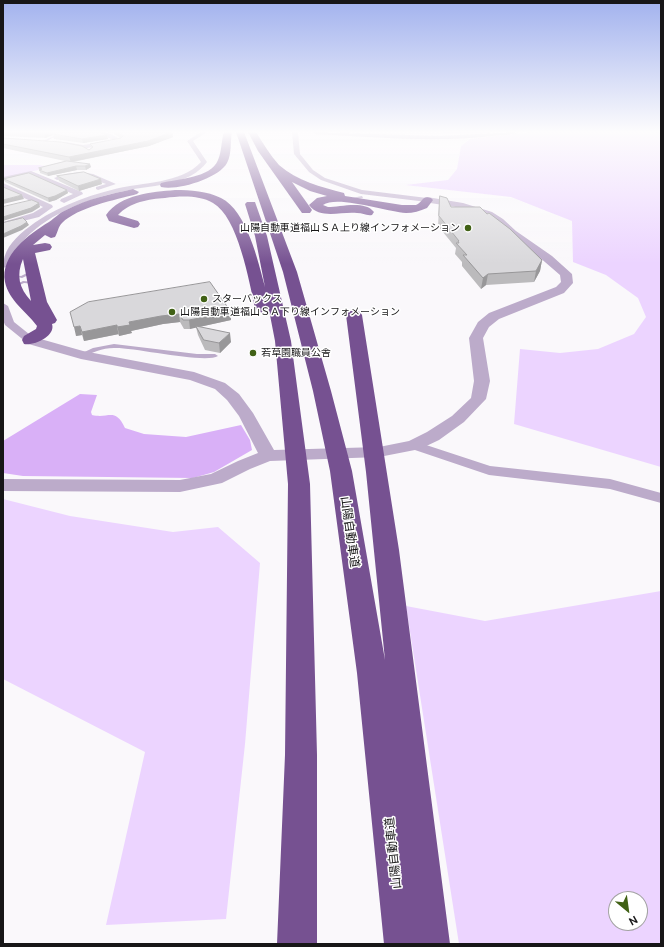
<!DOCTYPE html>
<html>
<head>
<meta charset="utf-8">
<style>
  body { margin:0 }
  #map { position:relative; width:664px; height:947px; overflow:hidden; background:#faf8fb; font-family:Ubuntu,sans-serif }
  canvas { display:block }
  .frame { position:absolute; inset:0; border:4px solid #171617; pointer-events:none }
  .north { position:absolute; left:608px; top:891px; width:40px; height:40px; box-sizing:border-box; background:#fff; border:1px solid #a2a2a2; border-radius:50%; rotate:151deg; font-size:11px; font-weight:700; line-height:16px; text-align:center; color:#171617 }
  .north::after { content:''; display:block; margin:auto; width:14px; height:18px; background:#416116; clip-path:polygon(50% 0,100% 100%,50% 72%,0 100%) }
</style>
</head>
<body>
<div id="map">
<canvas width="664" height="947"></canvas>
<div class="frame"></div>
<div class="north">N</div>
</div>
<script>
const ctx = document.querySelector('canvas').getContext('2d');
ctx.lineJoin = 'round';
function fillPath(path, color) { ctx.fillStyle = color; ctx.fill(path, 'evenodd'); }
function strokePath(path, color, width, dash) { ctx.strokeStyle = color; ctx.lineWidth = width; ctx.lineCap = dash ? 'butt' : 'round'; ctx.setLineDash(dash || []); ctx.stroke(path); }
function drawText(font, color, halo, rows, align = 'center') {
  ctx.font = font + ' Ubuntu,"Noto Sans JP",sans-serif'; ctx.lineWidth = 3; ctx.setLineDash([]); ctx.textBaseline = 'middle'; ctx.strokeStyle = halo; ctx.fillStyle = color; for (const [text, x, y, turn = 0] of rows) {
    ctx.save(); ctx.translate(x, y); ctx.rotate((+turn || 0) * Math.PI / 180); ctx.textAlign = isNaN(turn) ? turn : align; if (halo) ctx.strokeText(text, 0, 0); ctx.fillText(text, 0, 0); ctx.restore();
  }
}
const green = new Path2D(`
  M532 132H661V467L514 424 520 349 560 353 598 349 634 334 646 317 638 298 606 275 573 262 572 221 511 197 405 185 448 180 457 169 461 146 470 139Z
  M3 165H39L51 167 3 178Z
  M3 499 70 516 173 532 218 527 260 563 245 744 226 919 106 925 145 752 3 679Z
  M661 591V944H459L406 606 485 621ZM616 899H640V923H616Z`);
const water = new Path2D(`
  M80 394 97 395 91 412 92 415C109 419 115 407 125 428L144 434 186 437 241 425 250 440 252 450 214 472 193 478 23 476 3 473V441Z`);
const stream = new Path2D(`
  M341 132H348
  M444 132H488`);
const service = new Path2D(`
  M62 132H64L43 143 41 142Z
  M362 196 363 198 356 199 359 202 357 203 352 198Z
  M31 271 35 272 22 278 9 275 11 274 21 276Z
  M23 281 35 282 37 283 35 284 24 283 13 288 11 287Z
  M114 344 197 354H215L218 356C205 364 133 347 114 348 102 348 92 353 81 357L78 355 93 348Z`);
const minor = new Path2D(`
  M94 132C104 131 114 134 122 141L83 149 62 144 65 142 83 145 114 140Z
  M201 132H207L193 141 207 162C190 185 155 185 129 190 93 197 50 212 25 239 17 248 12 257 6 267L3 268C3 251 12 241 25 230 51 209 83 197 115 189 142 182 181 184 201 162L187 141Z
  M292 132H298L300 154 313 170 325 178 362 190 427 198 431 200 427 202 361 194 321 180 309 172 294 154Z
  M312 132 439 136 516 132C510 136 499 135 492 136 434 143 374 137 315 134Z
  M656 132H661V134L657 133Z
  M31 171 82 192 83 194 64 203 60 201 61 199 73 194 30 175 3 181V177Z
  M80 172 93 174 116 184 98 190 96 189V187L106 184C87 176 78 175 57 180L54 178 66 174Z
  M3 183 52 205 53 207 39 217 3 226V222L33 213 43 207 3 188Z
  M3 303 8 306 14 322 34 338 35 340 34 342H26L5 325 3 320Z
  M414 441 490 466 610 479 661 493V503L610 489 489 475 409 448 407 445 409 442Z`);
const tertiary = new Path2D(`
  M427 197 463 203 492 212 503 219 516 231 552 256 572 274 573 283 564 293 499 319 489 327 483 338 490 381 486 399 464 422 439 440 420 449 379 457 270 461 250 469 222 483 180 492 3 491V479L180 480 211 474 238 461 258 453 239 416 227 400 215 389 190 380 81 359 25 343 23 340 25 337 30 336 83 351 194 372 225 383 239 394 253 413 274 450 379 447 409 441 427 432 452 416 471 398 474 381 469 338 478 322 489 313 556 287 561 282 560 275 538 256 509 236 496 223 485 217 462 208 424 202 422 200 424 198Z`);
const motorway = new Path2D(`
  M224 132H232C230 142 232 154 227 163 219 178 178 191 161 187L160 185 161 183C177 179 211 178 218 160 222 151 221 141 224 132Z
  M236 132H244L297 272 331 391 352 471 385 660 366 472 346 315 348 312 354 310 360 312 362 315 399 550 450 944H384L357 673 330 471 313 391 283 272Z
  M248 132H256C263 143 270 155 279 165 297 181 321 187 344 193L345 196 402 205H416C423 202 422 195 431 198L433 200 427 208C420 211 413 213 406 213 386 212 338 195 323 205L328 207C340 207 365 200 374 212L372 215C366 216 363 213 357 213 342 211 320 220 309 205L317 198 327 196 310 191 292 182 312 210 310 213H302L258 151Z
  M133 189 139 192 137 194C115 200 78 207 62 223 58 227 58 232 55 237L51 238 45 235 33 245 45 243 50 244 52 247 50 250 35 253 47 302 57 320 55 323 52 324C56 336 34 346 24 344L22 340 24 336 36 329 37 326C26 311 9 301 5 282 0 255 29 234 49 222 55 218 59 213 66 210 87 199 111 194 133 189ZM23 259 31 301C19 288 16 275 23 259Z
  M175 190C191 190 207 191 221 198 247 211 258 261 265 287L255 236 245 204 247 202H255L267 236 291 341 310 484 317 755V944H277L285 755 288 484 275 341 269 310 263 313 257 311 255 308C249 281 238 217 213 203 199 195 181 196 165 198 149 199 130 202 118 215L138 221 140 224 138 227 134 228 109 221 106 215C121 194 152 192 175 190Z`);
const wall = new Path2D(`
  M3 132H100L107 135 108 139 83 143 54 139 53 135 45 138 3 136Z
  M104 132H172L173 137 149 146 73 162 91 167 86 170H77L48 176 40 173 39 168 65 161 3 148V138L89 150 91 148 90 144 120 138 113 133Z
  M57 176 102 184 79 191 59 181Z
  M4 179 67 190 68 193 56 200 49 202 5 182Z
  M440 196 451 207 487 214 542 260 540 271 534 282 486 285 481 289 462 266V262L455 254 456 248 438 226 439 206Z
  M88 302 231 320 199 327 231 342 220 353 205 350 198 335 196 327 190 329H184L180 322 163 324 131 331 132 333 119 336V334L84 341 82 335 76 336Z`);
const shadedWall = new Path2D(`
  M49 132H61L53 134V135L45 138 44 134Z
  M172 132 173 137 149 146 71 162 69 157Z
  M107 135 108 139 83 143 82 139Z
  M90 164 91 167 86 170 85 166Z
  M76 166 77 170 48 176 47 173Z
  M101 179 102 184 79 191 78 186Z
  M67 190 68 193 56 200 49 202 48 198Z
  M22 195 24 199 3 204V200Z
  M39 203 40 207 32 212 3 221V217Z
  M27 222 29 225 22 230 3 238V234Z
  M542 260 540 271 534 282 536 271Z
  M488 274 486 285 481 289 483 278Z
  M231 312V320L190 329 189 320Z
  M179 314 180 322 163 324 131 331 132 333 119 336 117 327 129 322 161 316Z
  M117 325 119 334 84 341 82 332Z
  M80 326 82 335 76 336 74 327Z
  M230 333 231 342 220 353 219 343Z`);
const building = new Path2D(`
  M13 132H49L44 134Z
  M58 132H100L107 135 82 139 53 134Z
  M116 132H172L148 141 69 157 3 144V138L61 142 82 146 89 150 93 147 90 144 121 138 123 136Z
  M67 161 90 164 85 166H76L47 173 39 170 42 169 39 168Z
  M84 172 101 179 78 186 57 176Z
  M29 173 67 190 55 196 48 198 4 179Z
  M3 187 22 195 3 200Z
  M440 196 447 198 451 207H480L487 214 489 213 510 229 542 260 536 271 488 274 483 278 463 255H467L456 243H459L458 241H459L439 216Z
  M32 200 39 203 31 208 3 217V207Z
  M23 218 27 222 21 226 3 234V223Z
  M210 282 231 312 189 320H183L179 314 161 316 129 322 130 325 117 327V325L82 332 80 326 74 327 70 312 88 302Z
  M196 326 230 333 219 343 204 340Z`);
const markers = [
  [468,228,4,"#416116"],
  [204,299,4,"#416116"],
  [172,312,4,"#416116"],
  [253,353,4,"#416116"]
];
const farPoinames = [
  ["山陽自動車道福山ＳＡ上り線インフォメーション",460,228,"right"],
  ["スターバックス",212,299],
  ["山陽自動車道福山ＳＡ下り線インフォメーション",180,312],
  ["若草園職員公舎",261,353]
];
const streetNames = [
  ["山陽自動車道",350,532,82],
  ["山陽自動車道",393,853,-96]
];
fillPath(green, '#ecd4ff');
fillPath(water, '#d9b0f7');
strokePath(stream, '#d9b0f7', 2);
fillPath(service, '#bcabca');
fillPath(minor, '#bcabca');
fillPath(tertiary, '#bcabca');
fillPath(motorway, '#765191');
fillPath(wall, '#bbbabc');
fillPath(shadedWall, '#989799');
fillPath(building, '#d9d8db');
strokePath(building, '#989799', 1);
const sky = ctx.createLinearGradient(0, 0, 0, 264);
sky.addColorStop(0, '#a2b2ee');
sky.addColorStop(0.5, '#fdfcfd');
sky.addColorStop(1, '#fdfcfd00');
ctx.fillStyle = sky;
ctx.fillRect(0, 0, 664, 264);
for (const [x, y, r, color] of markers) { const dot = new Path2D(); dot.arc(x, y, r, 0, 2 * Math.PI); ctx.fillStyle = color; ctx.fill(dot); strokePath(dot, '#fff', 1.5); }
drawText('10px', '#171617', '#fff', farPoinames, 'left');
drawText('12px', '#171617', '#fff', streetNames);
</script>
</body>
</html>
